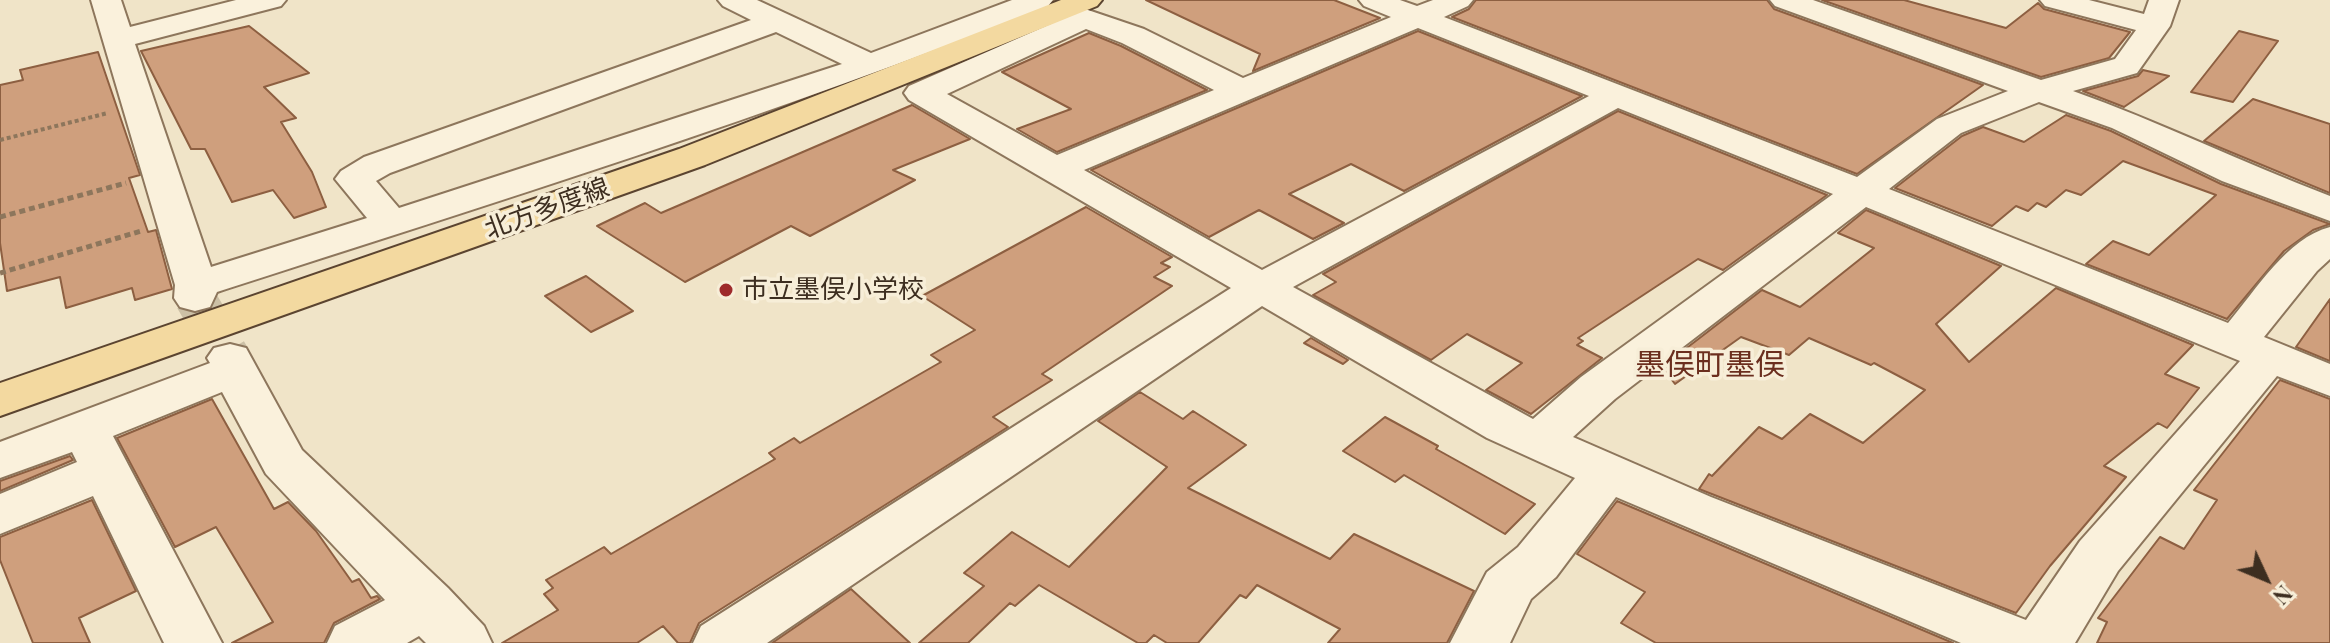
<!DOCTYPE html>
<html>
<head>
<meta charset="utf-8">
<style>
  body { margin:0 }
  #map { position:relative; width:2330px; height:643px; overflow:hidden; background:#f0e4c8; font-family:"Playfair Display",serif }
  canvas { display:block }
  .north { position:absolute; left:2226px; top:539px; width:80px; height:80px; -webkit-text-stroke:6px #f7eed8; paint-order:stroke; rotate:134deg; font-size:22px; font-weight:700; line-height:32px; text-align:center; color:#3d2e20 }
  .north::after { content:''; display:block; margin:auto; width:28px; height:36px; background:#3d2e20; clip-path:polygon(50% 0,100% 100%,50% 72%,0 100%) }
</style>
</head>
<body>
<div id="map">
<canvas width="2330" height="643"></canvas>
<div class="north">N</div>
</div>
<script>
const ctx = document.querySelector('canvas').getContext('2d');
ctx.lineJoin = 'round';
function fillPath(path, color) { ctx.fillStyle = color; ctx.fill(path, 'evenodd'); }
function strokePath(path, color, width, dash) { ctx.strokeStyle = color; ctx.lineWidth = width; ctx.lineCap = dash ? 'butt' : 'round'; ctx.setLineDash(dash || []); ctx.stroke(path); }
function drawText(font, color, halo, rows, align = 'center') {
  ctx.font = font + ' "Playfair Display","Noto Sans JP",serif'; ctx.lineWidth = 7; ctx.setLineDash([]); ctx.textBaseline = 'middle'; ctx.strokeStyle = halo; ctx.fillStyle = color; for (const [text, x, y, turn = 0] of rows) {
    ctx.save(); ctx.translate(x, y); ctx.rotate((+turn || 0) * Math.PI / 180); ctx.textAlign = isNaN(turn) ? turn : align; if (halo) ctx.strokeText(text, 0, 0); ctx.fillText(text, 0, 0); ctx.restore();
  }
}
const building = new Path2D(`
  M1146 0H1334L1380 18 1253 71 1260 54Z
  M1476 0H1767L1774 9 1983 85 1857 174 1452 17 1469 9Z
  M1822 0H1904L2006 28 2038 3 2044 9 2130 32 2109 58 2041 77Z
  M249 26 309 73 264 87 296 118 281 122 312 172 326 207 294 218 273 190 232 202 205 149H191L141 51Z
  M1418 31 1582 96 1404 191 1351 164 1289 194 1344 223 1313 239 1259 210 1209 237 1091 170Z
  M2239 31 2278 41 2233 102 2191 92Z
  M1089 33 1121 46 1207 90 1057 152 1017 129 1071 109 1002 72Z
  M98 52 140 175 129 178 148 232 156 230 172 289 135 300 132 288 66 308 60 277 7 291 0 243V85L23 80 20 70Z
  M2143 70 2169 76 2124 107 2083 91 2138 76Z
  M2253 99 2330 124V193L2204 141Z
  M912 105 970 139 893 170 915 180 810 236 791 226 685 282 597 226 645 203 661 213Z
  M1618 111 1827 195 1723 270 1698 259 1578 338 1583 341 1577 345 1602 358 1531 414 1486 390 1522 363 1467 334 1431 360 1313 295 1336 282 1323 274Z
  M2066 115 2111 131 2221 184 2330 224 2313 230 2284 251 2227 319 2086 264 2113 241 2149 255 2216 195 2123 161 2081 195 2066 190 2046 207 2037 203 2028 211 2016 206 1992 226 1895 188 1962 136 1983 127 2024 142Z
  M1086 207 1172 257 1161 263 1170 267 1154 277 1172 286 1042 374 1052 380 993 417 1008 427 699 623 690 643H678L663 626 637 643H502L558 610 544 594 553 588 546 580 604 547 611 554 775 459 769 453 794 438 800 443 941 362 931 355 975 330 922 296Z
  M1866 210 2001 266 1936 324 1969 362 2056 288 2193 345 2165 374 2199 388 2167 428 2158 423 2104 466 2126 477 2050 566 2016 613 1699 489 1709 474 1712 476 1759 427 1782 439 1810 414 1863 443 1925 390 1874 363 1871 365 1809 338 1789 355 1741 337 1675 384 1662 367 1762 290 1800 307 1874 248 1838 233Z
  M586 276 633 311 591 332 545 296Z
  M2330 299V361L2296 347Z
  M1311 338 1348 360 1343 364 1304 343Z
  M2280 380 2330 399V643H2097L2107 622 2098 618 2160 537 2184 549 2217 500 2194 490Z
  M1140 392 1183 419 1193 411 1246 445 1188 488 1330 559 1354 534 1474 591 1447 643H1328L1340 629 1257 585 1246 598 1240 595 1198 643H1167L1154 635 1146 643H1138L1039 585 1015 606 1010 603 968 643H919L984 586 964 573 1012 532 1069 567 1167 467 1098 421Z
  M212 399 274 509 288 502 316 531 352 582 359 579 371 598 377 596 380 599 334 623 324 643H232L273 622 216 527 175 547 117 438Z
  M1385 417 1438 446 1436 449 1535 504 1505 534 1404 475 1395 482 1343 451Z
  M70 456 73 460 0 491V481Z
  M92 500 136 591 79 618 90 643H33L0 560V537Z
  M1617 501 1953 643H1656L1621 623 1645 592 1577 554Z
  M851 589 910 643H772Z`);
const minorTunnel = new Path2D(`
  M195 298 230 358`);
const pathFar1 = new Path2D(`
  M0 140 108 113`);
const path = new Path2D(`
  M0 217 126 183
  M0 273 141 231`);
const minor = new Path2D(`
  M91 0H121L130 27 236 0H286L281 6 135 44 211 267 367 218 335 179 341 171 364 157 751 20 723 6 718 0H757L871 53 1012 0H1053L1048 6C776 115 496 202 217 292L210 307 195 311 180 307 174 298 175 285ZM776 32 842 64 399 208 376 181 390 173Z
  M1359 0H1400L1417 6 1433 0H1473L1468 6 1444 17 1857 177 1937 119 2008 91 1775 6 1770 0H1813L2041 80 2115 59 2136 30 2045 6 2040 0H2089L2144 14 2149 0H2179L2170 26 2137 73 2073 91C2160 122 2243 163 2330 196V221L2222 181 2112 128 2039 102 1961 133 1889 189 2228 323C2256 290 2287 238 2330 227V259L2317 271 2264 337 2330 364V396L2277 376 2118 571 2075 643H1961L1616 497 1556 577 1531 599 1510 643H1450L1487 572 1518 547 1575 478 1487 438 1262 306 767 643H693L701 626 1231 288 909 100 904 93 909 86 1085 9 1144 29 1243 78 1391 17 1364 6ZM1418 28 1589 96 1262 270 1084 170ZM1086 29 1122 43 1214 90 1057 155 947 94ZM1618 108 1833 194 1581 377 1533 419 1293 287ZM1866 207 2240 361 2080 541 2026 620 1711 497 1573 437 1615 399Z
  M230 344 246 348 302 450 448 588 484 626 492 643H426L419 636 407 643H327L335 626 385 600 266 474 222 392 113 436 222 643H164L93 496 0 534V494L77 462 72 452 0 478V442L210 363 207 358 214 348Z`);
const major = new Path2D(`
  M1061 0H1102L1097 6 705 165 0 416V383L679 149Z`);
const markers = [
  [726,290,8,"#9e2a2b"]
];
const streetNames = [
  ["北方多度線",547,209,-20]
];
const poiNames = [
  ["市立墨俣小学校",742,290]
];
const quarterNames = [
  ["墨俣町墨俣",1710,366]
];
fillPath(building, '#cf9f7d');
strokePath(building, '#8d5f41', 2);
strokePath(minorTunnel, '#ccc0a6', 41, [41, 21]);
strokePath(minor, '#8d765c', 4);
strokePath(major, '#5b4430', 4);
strokePath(pathFar1, '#8d765c', 4, [4, 3]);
strokePath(path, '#8d765c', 5, [6, 4]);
fillPath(minor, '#faf1dc');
fillPath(major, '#f3d9a0');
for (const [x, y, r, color] of markers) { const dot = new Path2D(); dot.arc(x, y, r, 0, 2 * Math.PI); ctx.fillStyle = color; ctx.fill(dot); strokePath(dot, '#f7eed8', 3); }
drawText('26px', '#3d2e20', '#f7eed8', streetNames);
drawText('26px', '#3d2e20', '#f7eed8', poiNames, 'left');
drawText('30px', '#6b2e1e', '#f7eed8', quarterNames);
</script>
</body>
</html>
